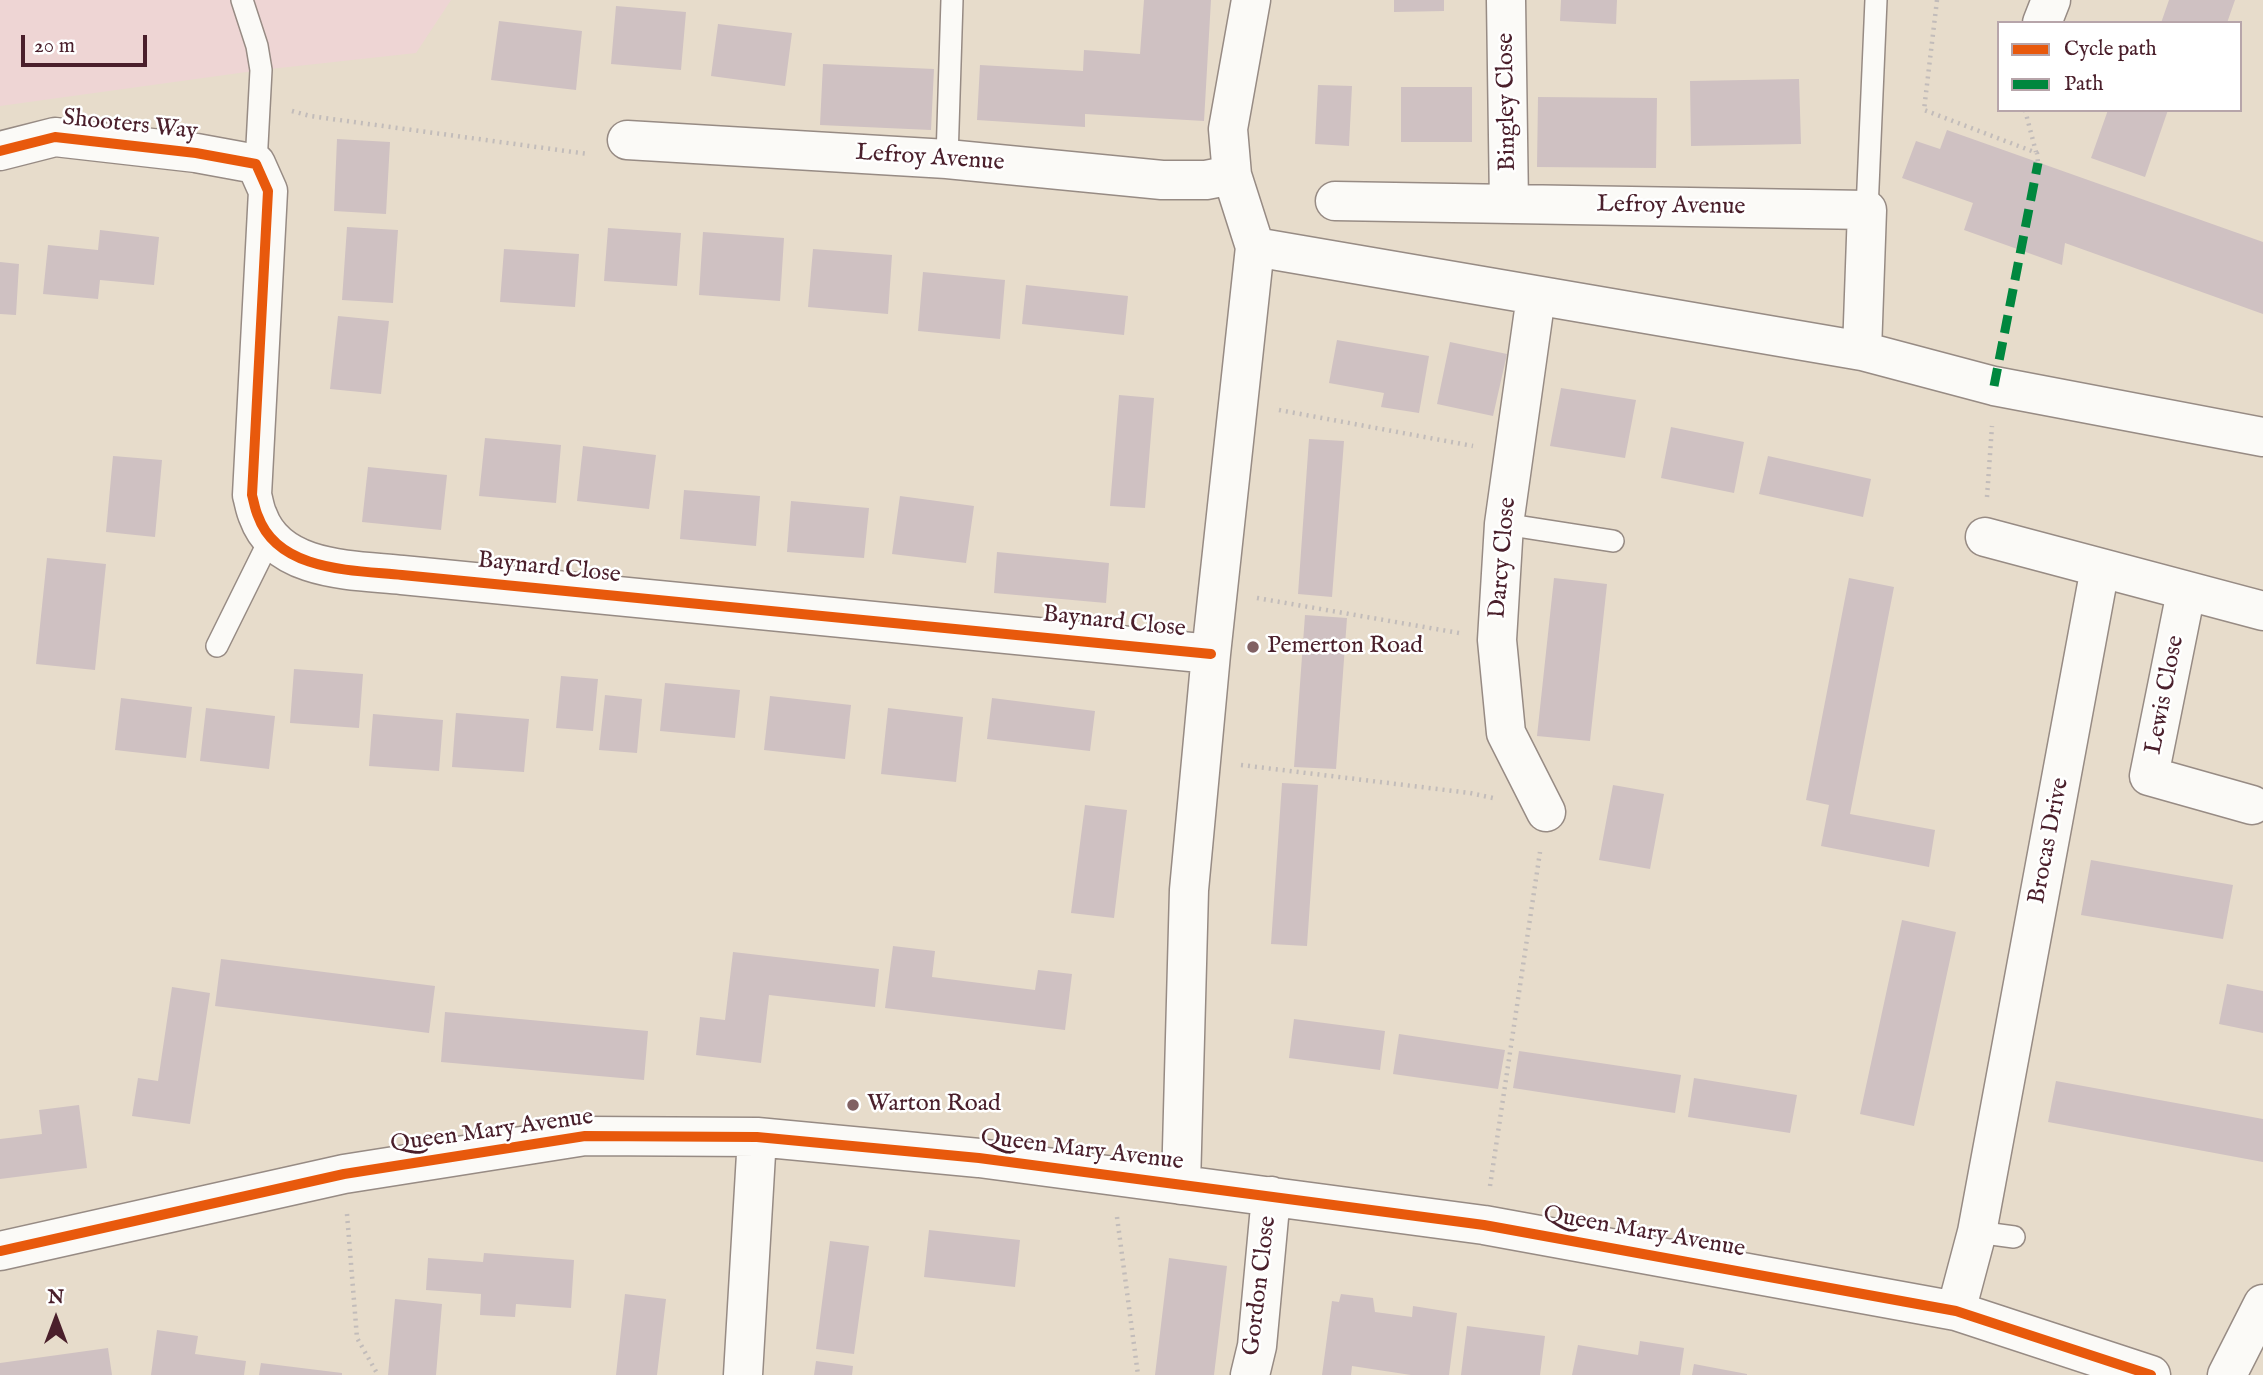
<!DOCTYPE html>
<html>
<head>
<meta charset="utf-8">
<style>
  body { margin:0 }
  #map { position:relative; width:2263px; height:1375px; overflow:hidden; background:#e7dccb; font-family:"IM FELL English",serif }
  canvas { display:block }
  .legend { position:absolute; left:1997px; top:21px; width:245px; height:91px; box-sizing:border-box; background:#fff; border:2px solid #b7a5aa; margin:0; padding:9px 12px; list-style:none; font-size:21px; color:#4a1f2b }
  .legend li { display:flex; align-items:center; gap:14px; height:35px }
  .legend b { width:35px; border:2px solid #b7a5aa }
  .north { position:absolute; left:21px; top:1284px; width:70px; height:70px; -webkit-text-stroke:5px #fff; paint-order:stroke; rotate:0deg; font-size:19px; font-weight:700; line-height:28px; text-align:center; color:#4a1f2b }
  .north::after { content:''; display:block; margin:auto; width:24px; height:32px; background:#4a1f2b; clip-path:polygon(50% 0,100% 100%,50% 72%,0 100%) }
  .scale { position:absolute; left:21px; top:35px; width:126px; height:32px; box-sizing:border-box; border:4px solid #4a1f2b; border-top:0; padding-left:9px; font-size:21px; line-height:24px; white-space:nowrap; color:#4a1f2b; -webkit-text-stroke:5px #fff; paint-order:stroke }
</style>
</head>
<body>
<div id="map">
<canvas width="2263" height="1375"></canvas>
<ul class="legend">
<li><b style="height:9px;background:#e8590c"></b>Cycle path</li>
<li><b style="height:9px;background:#00873e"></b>Path</li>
</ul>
<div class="north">N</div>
<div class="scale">20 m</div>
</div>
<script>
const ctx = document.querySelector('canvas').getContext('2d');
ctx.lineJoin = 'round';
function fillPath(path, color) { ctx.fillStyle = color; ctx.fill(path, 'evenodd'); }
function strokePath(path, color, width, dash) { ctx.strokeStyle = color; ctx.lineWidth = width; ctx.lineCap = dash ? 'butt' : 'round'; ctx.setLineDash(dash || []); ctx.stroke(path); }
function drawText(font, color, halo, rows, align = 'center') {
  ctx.font = font + ' "IM FELL English",serif'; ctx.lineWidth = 5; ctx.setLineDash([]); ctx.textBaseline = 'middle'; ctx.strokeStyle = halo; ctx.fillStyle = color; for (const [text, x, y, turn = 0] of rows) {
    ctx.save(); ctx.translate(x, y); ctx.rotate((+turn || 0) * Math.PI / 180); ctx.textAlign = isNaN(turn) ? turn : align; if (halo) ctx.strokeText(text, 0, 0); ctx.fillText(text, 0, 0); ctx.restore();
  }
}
const built = new Path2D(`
  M0 0H451L416 53 261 70 0 106Z`);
const building = new Path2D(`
  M1144 0H1211L1204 121 1085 114V127L977 120 980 65 1083 71 1084 50 1140 54Z
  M1394 0H1444V11L1394 12Z
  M1561 0H1617L1616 24 1560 21Z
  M2169 0H2235L2227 23H2161Z
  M616 6 686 12 681 70 611 64Z
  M499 21 582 31 576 90 491 80Z
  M718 24 792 33 785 86 711 76Z
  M823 64 934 69 931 130 820 125Z
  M1799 79 1801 144 1691 146 1690 81Z
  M1318 85 1352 86 1349 146 1315 144Z
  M1401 87H1472V142H1401Z
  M1538 97 1657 98 1656 168 1537 167Z
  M2108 110H2168L2145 177 2091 158Z
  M1947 130 2263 242V314L2065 243 2062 265 1964 230 1973 203 1902 178 1916 141 1940 149Z
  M337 139 390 142 386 214 334 211Z
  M347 227 398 230 393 303 342 300Z
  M608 228 681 233 677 286 604 281Z
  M100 230 159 237 154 285 100 280 98 299 43 294 48 245 98 250Z
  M703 232 784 238 780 301 699 295Z
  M504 249 579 254 575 307 500 302Z
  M813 249 892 255 888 314 808 307Z
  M0 262 19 264 16 315 0 314Z
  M923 272 1005 280 1000 339 918 331Z
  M1026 285 1128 296 1124 335 1022 324Z
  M338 316 389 321 381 394 330 389Z
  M1337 340 1429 356 1419 413 1381 407 1384 393 1329 383Z
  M1450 342 1507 354 1493 416 1437 404Z
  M1561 388 1636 400 1625 458 1550 446Z
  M1119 395 1154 398 1145 508 1110 506Z
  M1671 427 1744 442 1734 493 1661 478Z
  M485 438 561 445 556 503 479 496Z
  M1309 439 1344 441 1332 597 1298 594Z
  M583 446 656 455 649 509 577 501Z
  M113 456 162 460 155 537 106 532Z
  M1768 456 1871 479 1863 517 1759 494Z
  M368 467 447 475 441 530 362 522Z
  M684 490 760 496 756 546 680 539Z
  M900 496 974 506 966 563 892 554Z
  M791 501 869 508 864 558 787 552Z
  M997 552 1109 563 1106 603 994 593Z
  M47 558 106 564 95 670 36 664Z
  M1554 578 1607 584 1590 741 1537 736Z
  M1849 578 1894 587 1850 814 1935 830 1929 867 1821 846 1829 805 1806 800Z
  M1305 615 1347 618 1336 769 1294 767Z
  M294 669 363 674 359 728 290 723Z
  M561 676 598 679 593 731 556 728Z
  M665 683 740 690 735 738 660 731Z
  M605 695 642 699 637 753 599 750Z
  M770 696 851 705 845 759 764 750Z
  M121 698 192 707 186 758 115 750Z
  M992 698 1095 711 1090 751 987 739Z
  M206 708 275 716 269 769 200 761Z
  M888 708 963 717 956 782 881 774Z
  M456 713 529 719 524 772 452 767Z
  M373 714 443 720 439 771 369 766Z
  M1282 783 1318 785 1307 946 1271 944Z
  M1613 785 1664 794 1650 869 1599 860Z
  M1085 805 1127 810 1114 918 1071 913Z
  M2091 860 2233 885 2223 939 2081 915Z
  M1902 920 1956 932 1914 1126 1860 1114Z
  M893 946 935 951 932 977 1035 990 1038 970 1072 974 1065 1030 885 1008Z
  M733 952 879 969 875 1007 769 995 761 1063 696 1055 700 1017 725 1020Z
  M221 959 435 986 429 1033 215 1006Z
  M2227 984 2263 991V1033L2219 1024Z
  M172 987 210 993 190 1124 132 1116 138 1078 158 1081Z
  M445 1012 648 1031 644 1080 441 1062Z
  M1294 1019 1385 1031 1380 1070 1289 1058Z
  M1399 1034 1505 1050 1498 1089 1393 1074Z
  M1519 1051 1681 1075 1675 1113 1513 1088Z
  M1694 1078 1797 1095 1790 1133 1688 1117Z
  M2056 1081 2263 1119V1162L2048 1122Z
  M79 1105 87 1168 0 1179V1139L42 1134 39 1110Z
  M929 1230 1020 1240 1015 1287 924 1277Z
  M830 1241 869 1246 854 1354 816 1349Z
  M484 1253 574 1260 571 1308 516 1304 515 1317 480 1315 481 1294 426 1290 428 1258 483 1262Z
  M1169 1258 1227 1266 1214 1375H1155Z
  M625 1294 666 1299 657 1375H616Z
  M1341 1294 1373 1298 1375 1312 1412 1317 1413 1306 1457 1313 1449 1375H1411L1352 1366 1351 1375H1322L1332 1301 1339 1302Z
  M395 1299 442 1304 436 1375H388Z
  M1467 1326 1545 1336 1540 1375H1461Z
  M157 1330 198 1336 195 1354 246 1361 244 1375H151Z
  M1640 1341 1684 1348 1680 1375H1572L1578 1345 1638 1355Z
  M108 1348 112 1375H0V1363Z
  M816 1361 853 1366 852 1375H814Z
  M261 1363 342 1373V1375H259Z
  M1694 1364 1747 1374V1375H1692Z`);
const path = new Path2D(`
  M1937 0 1924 110 2037 153 2038 163
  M2025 110 2036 152
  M292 111 310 116 588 154
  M1279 410 1473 446
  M1987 497 1992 426
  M1257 598 1459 633
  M1241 765 1470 793 1493 798
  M1490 1186 1540 852
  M347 1214 357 1338 378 1375
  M1117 1217 1138 1375`);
const service = new Path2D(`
  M242 0 257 46 261 70 256 164
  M947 159 952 0
  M1867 210 1876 0
  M1504 524 1613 541
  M217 646 271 537
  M1977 1232 2014 1237`);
const minor = new Path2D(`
  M1506 0 1509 204
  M2042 23 2051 0
  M627 140 947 159 1162 180H1206L1232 175
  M0 151 55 137 196 153 256 164 268 191 252 495C254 502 255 510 258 516 278 572 354 570 402 575L1211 654
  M1335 201 1867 210 1862 351
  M1255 247 1862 351 1994 386 2263 437
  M1536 296 1504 524 1497 640 1506 733 1546 812
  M1985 537 2263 611
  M2186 592 2149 776 2252 805
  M1181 1185 1189 890 1211 654 1255 247 1232 175 1228 129 1251 0
  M0 1251 344 1174 585 1136 757 1137 979 1158 1484 1225 1956 1311 2151 1375
  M1956 1311 1977 1232 2100 568
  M743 1375 757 1137
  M1250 1375 1257 1346 1271 1196
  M2227 1375 2263 1304`);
const quiet = new Path2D(`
  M1994 386 2038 163`);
const cycleway = new Path2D(`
  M0 151 55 137 196 153 256 164 268 191 252 495C254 502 255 510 258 516 278 572 354 570 402 575L1211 654
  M0 1251 344 1174 585 1136 757 1137 979 1158 1484 1225 1956 1311 2151 1375`);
const markers = [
  [1253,647,7,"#816163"],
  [853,1105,7,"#816163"]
];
const streetNames = [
  ["Bingley Close",1508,102,-91],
  ["Shooters Way",130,126,6],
  ["Lefroy Avenue",930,159,4],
  ["Lefroy Avenue",1671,207,1],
  ["Darcy Close",1504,558,-85],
  ["Baynard Close",549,569,6],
  ["Baynard Close",1114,623,6],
  ["Lewis Close",2166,695,-79],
  ["Brocas Drive",2050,841,-79],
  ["Queen Mary Avenue",492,1132,-8],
  ["Queen Mary Avenue",1082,1151,7],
  ["Queen Mary Avenue",1644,1233,10],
  ["Gordon Close",1261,1286,-83]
];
const poiNames = [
  ["Pemerton Road",1267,647],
  ["Warton Road",867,1105]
];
fillPath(built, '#eed5d4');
fillPath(building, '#cfc1c2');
strokePath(service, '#978b84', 24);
strokePath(minor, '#978b84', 41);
strokePath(path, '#c2bcba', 4.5, [2, 5]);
strokePath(service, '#fbfaf7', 21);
strokePath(minor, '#fbfaf7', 38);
strokePath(quiet, '#00873e', 9, [18, 9]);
strokePath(cycleway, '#e8590c', 10);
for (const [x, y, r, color] of markers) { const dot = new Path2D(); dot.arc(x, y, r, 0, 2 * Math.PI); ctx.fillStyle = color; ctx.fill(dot); strokePath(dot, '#fff', 2.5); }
drawText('24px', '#4a1f2b', '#fff', streetNames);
drawText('24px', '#4a1f2b', '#fff', poiNames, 'left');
</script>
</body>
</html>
